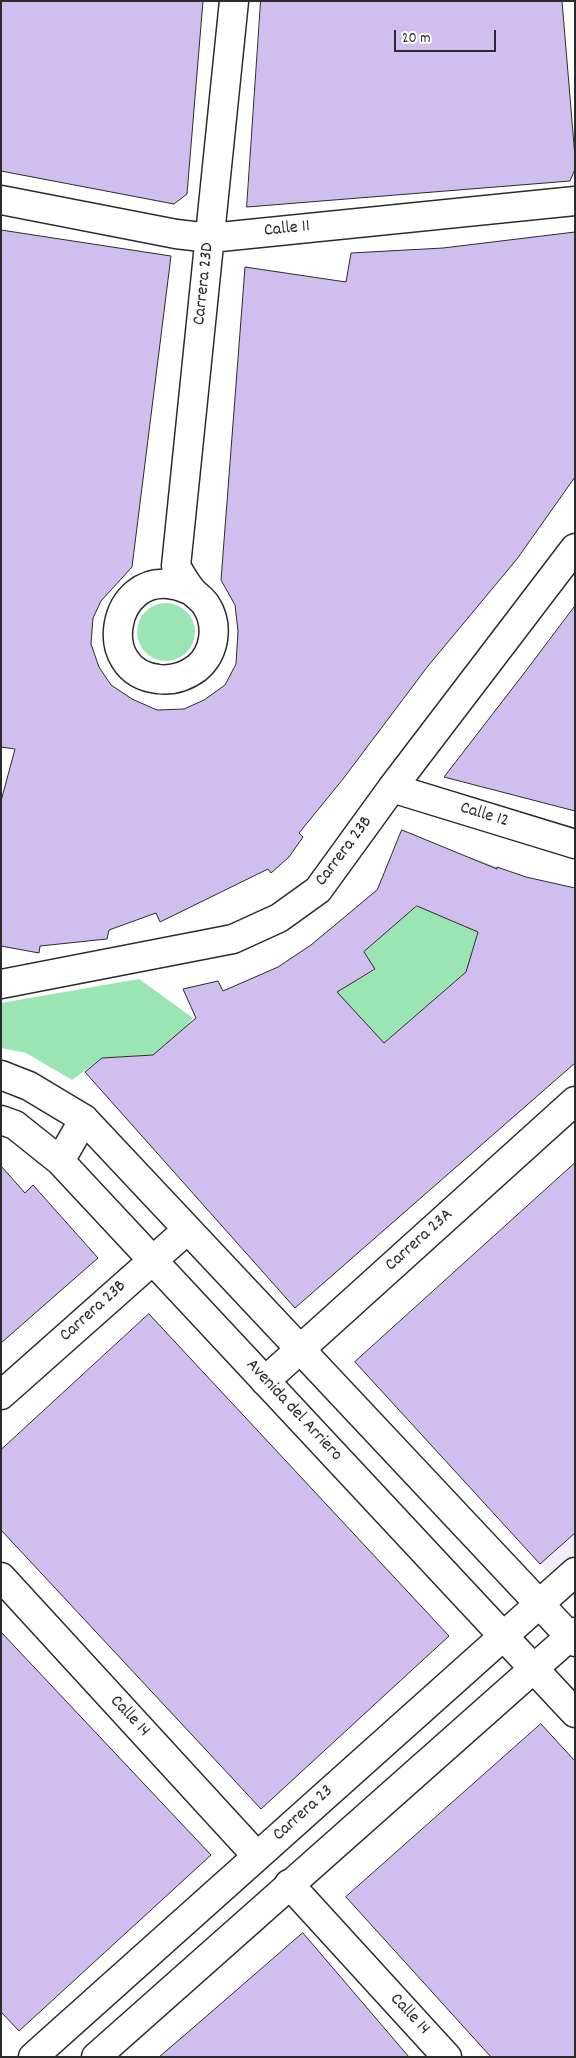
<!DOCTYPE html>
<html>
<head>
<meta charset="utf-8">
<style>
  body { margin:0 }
  #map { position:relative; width:576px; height:2058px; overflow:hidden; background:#fff; font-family:Dekko,sans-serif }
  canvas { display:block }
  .frame { position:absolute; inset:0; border:2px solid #2b2b2b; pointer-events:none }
  .scale { position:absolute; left:394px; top:30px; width:102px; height:22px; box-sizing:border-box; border:2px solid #2b2b2b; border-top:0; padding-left:6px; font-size:15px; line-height:18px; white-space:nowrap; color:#2b2b2b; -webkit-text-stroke:4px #fff; paint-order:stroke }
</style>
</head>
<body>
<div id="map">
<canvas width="576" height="2058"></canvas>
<div class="frame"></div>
<div class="scale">20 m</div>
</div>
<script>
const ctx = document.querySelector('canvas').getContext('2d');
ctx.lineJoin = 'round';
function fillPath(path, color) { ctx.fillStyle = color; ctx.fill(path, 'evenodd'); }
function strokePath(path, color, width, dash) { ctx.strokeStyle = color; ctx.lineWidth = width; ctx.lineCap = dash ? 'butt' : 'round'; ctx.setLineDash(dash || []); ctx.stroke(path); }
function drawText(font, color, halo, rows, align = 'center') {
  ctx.font = font + ' Dekko,sans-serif'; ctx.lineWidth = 5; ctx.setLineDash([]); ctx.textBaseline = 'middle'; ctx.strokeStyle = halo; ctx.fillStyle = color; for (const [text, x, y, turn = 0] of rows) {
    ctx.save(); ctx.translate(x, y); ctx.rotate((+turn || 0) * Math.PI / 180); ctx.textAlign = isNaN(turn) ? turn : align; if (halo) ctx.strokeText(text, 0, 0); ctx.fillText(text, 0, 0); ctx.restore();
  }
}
const built = new Path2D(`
  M575 1533V1599L540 1564Z`);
const green = new Path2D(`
  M137 632a29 29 0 1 1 58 0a29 29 0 1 1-58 0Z
  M469 857 497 867 471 954 482 958 384 1043 265 1032 375 970 364 952 417 906 444 917Z
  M139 979 193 1018 186 1027 153 1055 102 1058 72 1080 26 1053 1 1048V1003Z`);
const building = new Path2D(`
  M1 1H203L187 194 174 204 1 171Z
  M261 1H562L575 157V169L570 181 247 207Z
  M1 230 171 256 132 567 101 601 93 618 91 644 99 667 111 685 132 699 157 710 184 709 204 700 225 685 236 664 238 631 235 605 221 580 245 267 346 282 351 253 443 248 575 232V477L517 559 428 666 343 779 299 833 303 837 289 857 271 873 268 869 160 922 156 913 109 930 107 939 40 946 39 953 1 946V801L15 749 1 747Z
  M575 606V811L444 777 525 672Z
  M402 830 497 869V867L526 877 575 888V1063L295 1308 85 1072 102 1058 153 1055 196 1018 183 989 218 981 223 991 278 967 311 945 377 890ZM417 906 478 932 466 972 384 1043 337 992 375 969 364 952Z
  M575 1163V1533L540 1564 355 1362Z
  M1 1166 25 1193 33 1185 98 1258 1 1343Z
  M149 1314 449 1636 261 1809 1 1530V1450Z
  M1 1632 211 1855 19 2031 1 2012Z
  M541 1724 575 1761V2057H491L346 1897Z
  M303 1933 409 2057H159L194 2027Z`);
const minor = new Path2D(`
  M1 200 176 234 210 238 575 201
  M192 591C186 589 180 586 174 585 112 572 94 672 158 679 173 681 185 677 197 668 215 653 219 625 206 605 203 600 197 596 193 592 186 584 181 575 176 566L234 1
  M392 788 575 844
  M1 984 233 939 279 918 318 890 392 788 575 548
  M265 1381 575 1101
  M1 1395 187 1230
  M1 1577 257 1856
  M289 1884 447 2057`);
const tertiary = new Path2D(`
  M1 1075 29 1086 84 1119 575 1642
  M1 1120 15 1125 60 1161 575 1713
  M60 1161 84 1119`);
const secondary = new Path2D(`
  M33 2057 575 1572
  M96 2057 575 1632`);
const streetNames = [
  ["Calle 11",287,230,-6],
  ["Carrera 23D",205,284,-84],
  ["Calle 12",484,816,17],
  ["Carrera 23B",345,852,-53],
  ["Carrera 23A",420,1241,-42],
  ["Carrera 23B",94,1312,-42],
  ["Avenida del Arriero",293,1411,47],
  ["Calle 14",129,1717,47],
  ["Carrera 23",304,1814,-42],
  ["Calle 14",409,2015,47]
];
fillPath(built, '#f1ecfa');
fillPath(green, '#9be5b4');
fillPath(building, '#d0beef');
strokePath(building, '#2b2b2b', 1);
strokePath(minor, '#2b2b2b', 31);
strokePath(tertiary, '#2b2b2b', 31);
strokePath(secondary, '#2b2b2b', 31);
strokePath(minor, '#fff', 28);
strokePath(tertiary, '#fff', 28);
strokePath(secondary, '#fff', 28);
drawText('18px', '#2b2b2b', '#fff', streetNames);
</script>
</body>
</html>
